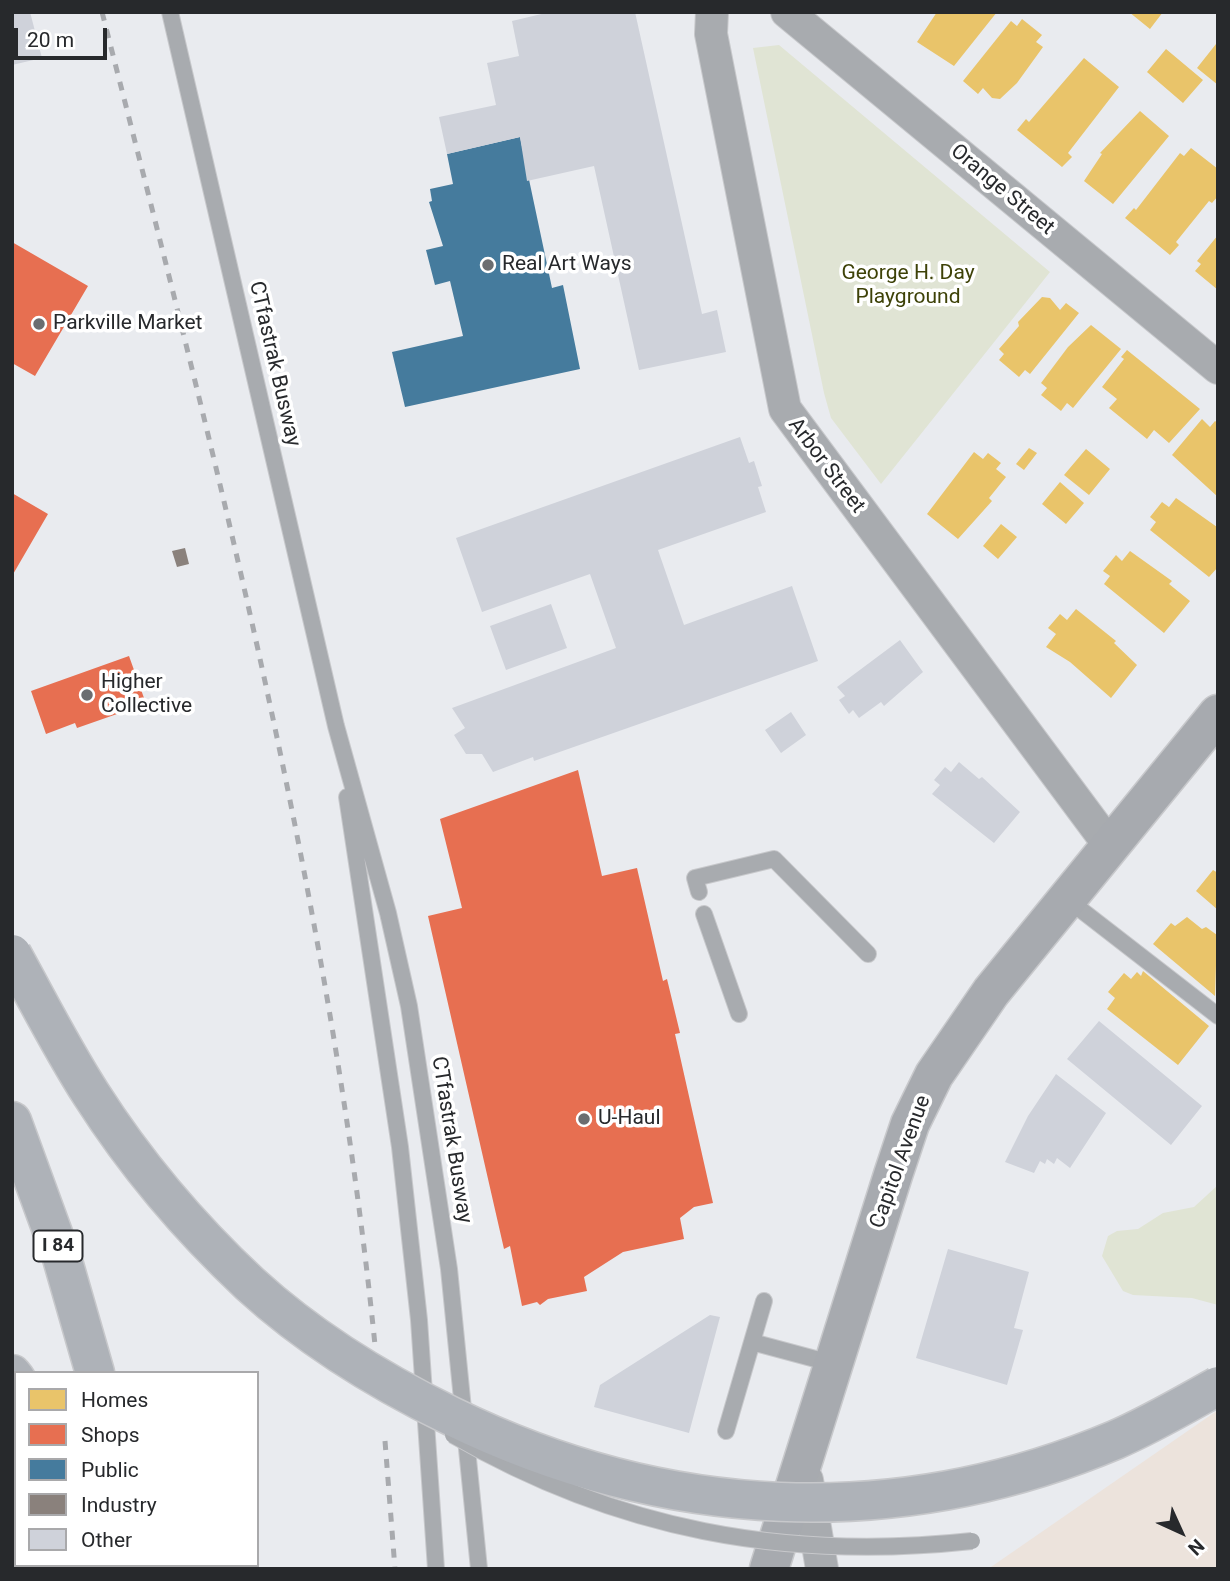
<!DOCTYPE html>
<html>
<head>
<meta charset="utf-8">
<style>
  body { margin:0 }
  #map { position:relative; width:1230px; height:1581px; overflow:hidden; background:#e9ebef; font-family:Roboto,sans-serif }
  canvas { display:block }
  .frame { position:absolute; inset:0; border:14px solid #27292c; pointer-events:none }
  .legend { position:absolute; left:14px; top:1371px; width:245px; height:196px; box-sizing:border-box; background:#fff; border:2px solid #a9a9ab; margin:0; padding:9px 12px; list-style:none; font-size:21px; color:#27292c }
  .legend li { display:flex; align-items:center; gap:14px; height:35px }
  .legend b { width:35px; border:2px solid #a9a9ab }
  .north { position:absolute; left:1146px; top:1497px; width:70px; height:70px; -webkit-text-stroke:5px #fff; paint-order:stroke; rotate:135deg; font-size:19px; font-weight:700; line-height:28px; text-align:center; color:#27292c }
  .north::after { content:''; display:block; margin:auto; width:24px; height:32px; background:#27292c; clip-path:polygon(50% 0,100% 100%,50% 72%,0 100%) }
  .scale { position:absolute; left:14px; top:28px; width:93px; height:32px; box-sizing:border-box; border:4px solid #27292c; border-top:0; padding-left:9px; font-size:21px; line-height:24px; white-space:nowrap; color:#27292c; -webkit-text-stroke:5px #fff; paint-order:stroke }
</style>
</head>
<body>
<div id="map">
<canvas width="1230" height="1581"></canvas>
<div class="frame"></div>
<ul class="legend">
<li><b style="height:19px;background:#e9c46a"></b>Homes</li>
<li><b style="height:19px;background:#e76f51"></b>Shops</li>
<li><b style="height:19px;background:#457b9d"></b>Public</li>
<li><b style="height:19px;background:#8a817c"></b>Industry</li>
<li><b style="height:19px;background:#cfd2da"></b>Other</li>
</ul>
<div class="north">N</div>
<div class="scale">20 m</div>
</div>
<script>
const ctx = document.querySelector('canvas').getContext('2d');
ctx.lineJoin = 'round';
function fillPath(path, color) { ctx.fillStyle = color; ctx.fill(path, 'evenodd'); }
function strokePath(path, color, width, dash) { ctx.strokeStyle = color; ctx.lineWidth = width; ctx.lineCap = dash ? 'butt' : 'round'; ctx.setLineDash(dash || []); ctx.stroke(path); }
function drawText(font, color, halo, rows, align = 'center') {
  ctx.font = font + ' Roboto,sans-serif'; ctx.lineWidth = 7; ctx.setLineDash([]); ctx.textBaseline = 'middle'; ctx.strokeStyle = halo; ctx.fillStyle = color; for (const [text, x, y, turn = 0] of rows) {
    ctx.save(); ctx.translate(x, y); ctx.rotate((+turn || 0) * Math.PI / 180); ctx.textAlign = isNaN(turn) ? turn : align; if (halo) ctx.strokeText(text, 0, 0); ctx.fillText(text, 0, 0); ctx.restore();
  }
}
const education = new Path2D(`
  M1218 1410V1569H988Z`);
const green = new Path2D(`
  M779 45 1050 272 881 484 831 418 824 393 753 48Z
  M1218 1185V1305L1192 1298 1133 1295 1123 1291 1102 1256 1108 1236 1117 1231 1138 1229 1163 1213 1194 1207Z`);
const homes = new Path2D(`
  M937 12H997L954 66 917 42Z
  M1129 12H1163L1150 29Z
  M1022 19 1042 35 1036 42 1043 47 1017 83 1000 99 992 98 983 88 978 94 963 81 1011 21 1017 26Z
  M1216 44 1218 45V85L1197 68Z
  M1166 49 1203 80 1183 103 1147 72Z
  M1084 58 1119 87 1068 153 1072 157 1062 167 1017 130 1026 119 1029 122Z
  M1140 111 1169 136 1113 204 1084 181 1102 154 1100 153Z
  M1191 148 1218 169V196L1212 203 1209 201 1176 242 1179 245 1170 255 1125 218 1134 208 1136 210 1180 153 1184 156Z
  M1218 235V290L1195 271 1201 264 1197 261Z
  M1042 297 1050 298 1060 310 1066 303 1079 313 1030 374 1025 370 1019 377 999 360 1004 354 999 349 1019 326 1018 322Z
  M1091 325 1121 349 1073 408 1067 403 1061 411 1041 395 1047 388 1041 383 1068 347Z
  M1127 350 1200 409 1169 443 1154 430 1147 439 1109 408 1117 399 1102 387 1124 359 1121 357Z
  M1202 419 1210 427 1215 421 1218 423V497L1172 455Z
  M1029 448 1037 453 1024 470 1016 464Z
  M1086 449 1110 469 1089 495 1064 475Z
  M974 452 983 459 988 453 1001 463 996 469 1006 477 989 498 992 501 958 539 927 514Z
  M1060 482 1084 503 1066 524 1042 504Z
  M1176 498 1217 527 1218 567 1209 577 1150 530 1156 522 1150 517 1162 502 1169 507Z
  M1001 524 1017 537 998 559 983 546Z
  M1130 551 1172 581 1169 584 1190 601 1164 633 1104 584 1110 576 1103 571 1116 555 1122 561Z
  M1076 609 1116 641 1114 643 1137 665 1111 698 1070 662 1046 647 1056 634 1048 628 1060 614 1067 620Z
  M1213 870 1218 873V910L1196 891Z
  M1187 917 1202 929 1206 927 1217 935 1215 996 1153 944 1171 923 1175 926Z
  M1143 971 1209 1026 1178 1065 1107 1009 1115 998 1108 992 1124 973 1131 979 1137 972 1141 976Z`);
const shops = new Path2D(`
  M12 242 88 286 35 376 12 363Z
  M12 493 48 514 12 576Z
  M129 656 144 698 115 709 117 714 77 728 75 723 46 734 31 691Z
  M578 770 602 876 637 868 663 981 667 979 680 1033 675 1034 713 1203 694 1207 680 1218 684 1239 623 1252 584 1277 587 1291 548 1299 540 1305 537 1302 522 1306 510 1246 504 1249 428 916 462 908 440 819Z`);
const public = new Path2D(`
  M520 137 552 288 563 285 580 369 405 407 392 352 463 336 450 281 435 285 426 250 443 246 429 202 432 201 430 189 453 184 447 154Z`);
const industry = new Path2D(`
  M185 548 189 564 177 567 172 551Z`);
const building = new Path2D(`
  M12 12H30L42 58 12 65Z
  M550 12H635L702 314 717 310 726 352 639 370 594 166 527 181 520 137 447 154 439 117 496 105 487 63 519 56 512 21Z
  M740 437 749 463 754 461 762 486 758 487 766 512 658 550 684 625 792 586 818 661 534 761 533 757 493 772 482 754H466L454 735 465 728 452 708 616 648 590 574 482 612 456 538Z
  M551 604 567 648 506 670 490 626Z
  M900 640 923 672 884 706 881 702 859 718 853 710 849 714 839 700 845 696 837 687Z
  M791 712 806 735 781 753 765 730Z
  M959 762 979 779 982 777 1020 812 994 843 932 794 940 785 934 780 945 767 951 772Z
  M1099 1021 1202 1106 1171 1145 1067 1059Z
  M1056 1074 1106 1113 1070 1168 1057 1158 1054 1164 1047 1159 1045 1164 1040 1161 1034 1173 1005 1162 1028 1116Z
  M948 1249 1029 1272 1014 1328 1023 1330 1007 1385 916 1358Z
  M710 1315 720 1317 689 1433 594 1407 600 1385Z`);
const lane = new Path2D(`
  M170 12 336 726 388 913 409 1006 449 1269 479 1569
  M347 797 400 1147 419 1320 436 1569
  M699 892 695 878 774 859 868 954
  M1067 899 1218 1016
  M704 914 739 1014
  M752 1342 764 1301
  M726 1431 752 1342 834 1364`);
const street = new Path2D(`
  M712 12 711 34 785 409 1110 846
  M787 12 1218 368
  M807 1480 822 1569`);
const secondary = new Path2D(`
  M769 1569 893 1175 910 1124 934 1075 991 992 1218 714`);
const highway = new Path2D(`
  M12 1121 62 1258 95 1373
  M12 1374 16 1379
  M131 1565 132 1569
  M182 1565 186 1569`);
const rail = new Path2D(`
  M102 12C214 452 329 892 375 1345
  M385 1441 395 1569`);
const laneBridge = new Path2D(`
  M453 1435C617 1530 785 1561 972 1541`);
const highwayBridge = new Path2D(`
  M12 954C38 1001 62 1049 91 1094 135 1163 190 1228 250 1284 309 1338 379 1381 451 1416 664 1520 894 1533 1115 1440 1150 1425 1184 1405 1218 1386`);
const markers = [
  [488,265,7,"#6b6d70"],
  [39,324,7,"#6b6d70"],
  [87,695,7,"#6b6d70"],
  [584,1119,7,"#6b6d70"]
];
const shields = [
  [58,1246,49]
];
const shieldNames = [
  ["I 84",58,1246]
];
const streetNames = [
  ["Orange Street",1002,190,40],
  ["CTfastrak Busway",274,364,77],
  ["Arbor Street",826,466,53],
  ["CTfastrak Busway",451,1140,81],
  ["Capitol Avenue",901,1162,-70]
];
const poiNames = [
  ["Real Art Ways",502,265],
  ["Parkville Market",53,324],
  ["Higher",101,683],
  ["Collective",101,707],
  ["U-Haul",598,1119]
];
const parkNames = [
  ["George H. Day",908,274],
  ["Playground",908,298]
];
fillPath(education, '#ece3dc');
fillPath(green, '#e0e4d4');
fillPath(homes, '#e9c46a');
fillPath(shops, '#e76f51');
fillPath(public, '#457b9d');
fillPath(industry, '#8a817c');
fillPath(building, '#cfd2da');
strokePath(lane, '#c7c8cb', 18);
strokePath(street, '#c7c8cb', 34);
strokePath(secondary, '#c7c8cb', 41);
strokePath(highway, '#c7c8cb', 41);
strokePath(lane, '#a8abaf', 16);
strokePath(street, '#a8abaf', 32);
strokePath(secondary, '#a7aaaf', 38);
strokePath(highway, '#aeb2b8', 38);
strokePath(rail, '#a8aaae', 5, [9, 9]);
strokePath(laneBridge, '#c7c8cb', 18, []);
strokePath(highwayBridge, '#c7c8cb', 41, []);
strokePath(laneBridge, '#a8abaf', 16);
strokePath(highwayBridge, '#aeb2b8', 38);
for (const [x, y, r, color] of markers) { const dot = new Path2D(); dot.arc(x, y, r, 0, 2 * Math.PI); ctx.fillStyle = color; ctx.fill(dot); strokePath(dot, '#fff', 2.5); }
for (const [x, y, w] of shields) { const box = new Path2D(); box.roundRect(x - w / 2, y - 15.5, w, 31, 5); ctx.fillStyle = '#fff'; ctx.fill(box); strokePath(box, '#27292c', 2); }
drawText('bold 19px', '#27292c', null, shieldNames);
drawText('21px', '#27292c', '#fff', streetNames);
drawText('21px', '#27292c', '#fff', poiNames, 'left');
drawText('21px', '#3e4208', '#fff', parkNames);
</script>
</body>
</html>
